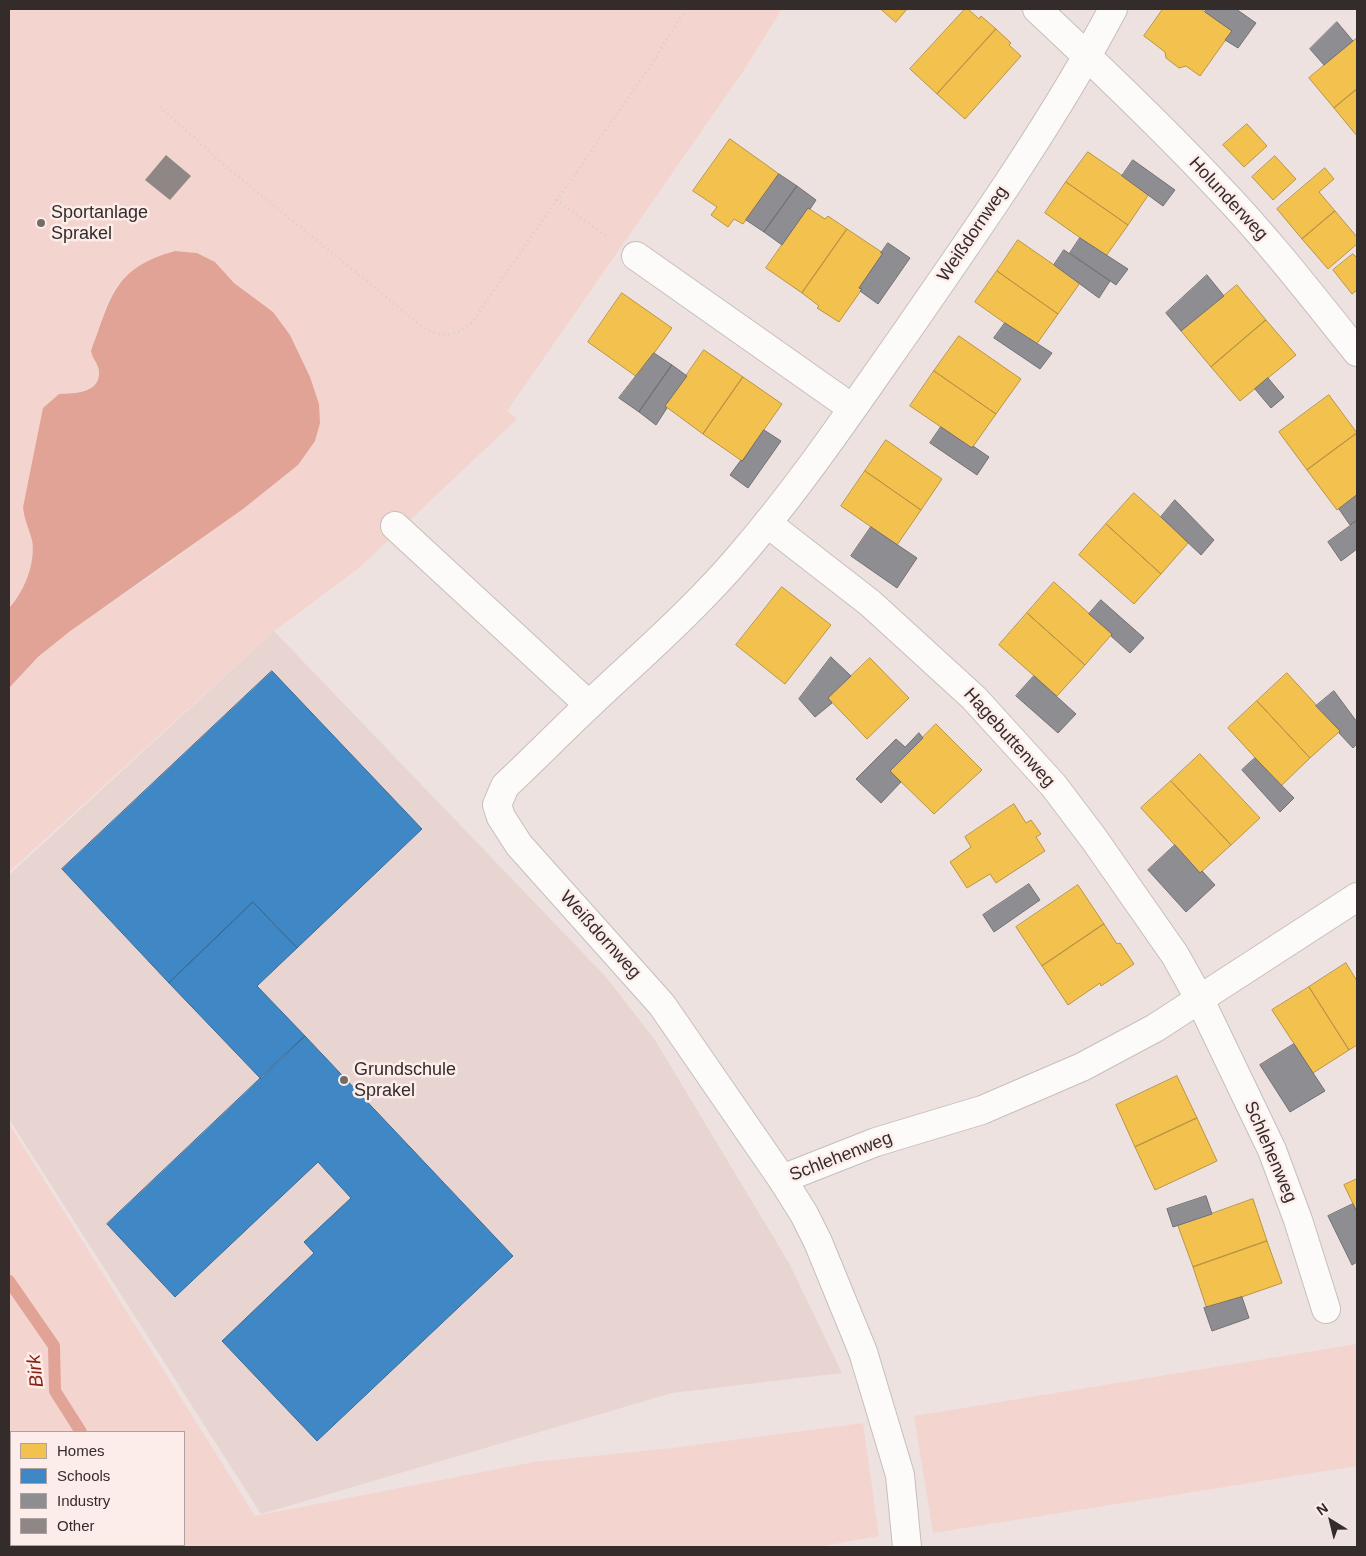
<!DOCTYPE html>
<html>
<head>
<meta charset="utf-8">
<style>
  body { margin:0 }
  #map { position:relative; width:1366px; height:1556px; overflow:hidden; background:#ede2e0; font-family:Arial,sans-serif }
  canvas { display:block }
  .frame { position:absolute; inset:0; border:10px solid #342c2b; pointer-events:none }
  .legend { position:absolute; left:10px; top:1431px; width:175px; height:115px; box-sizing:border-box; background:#fdedea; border:1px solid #ada09e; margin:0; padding:6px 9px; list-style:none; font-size:15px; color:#342c2b }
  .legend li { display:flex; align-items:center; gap:10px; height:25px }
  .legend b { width:25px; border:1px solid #ada09e }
  .north { position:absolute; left:1306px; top:1496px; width:50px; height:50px; -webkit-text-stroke:4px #fdedea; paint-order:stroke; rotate:324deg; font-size:14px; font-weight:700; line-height:20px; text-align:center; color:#342c2b }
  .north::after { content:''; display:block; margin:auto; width:18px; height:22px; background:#342c2b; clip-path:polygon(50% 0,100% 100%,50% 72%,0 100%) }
</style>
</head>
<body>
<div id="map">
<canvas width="1366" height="1556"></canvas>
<div class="frame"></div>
<ul class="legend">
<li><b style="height:14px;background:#f2c14e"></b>Homes</li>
<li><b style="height:14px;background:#3f88c5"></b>Schools</li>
<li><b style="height:14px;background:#8d8d92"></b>Industry</li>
<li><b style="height:14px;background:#8e8785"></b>Other</li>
</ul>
<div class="north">N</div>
</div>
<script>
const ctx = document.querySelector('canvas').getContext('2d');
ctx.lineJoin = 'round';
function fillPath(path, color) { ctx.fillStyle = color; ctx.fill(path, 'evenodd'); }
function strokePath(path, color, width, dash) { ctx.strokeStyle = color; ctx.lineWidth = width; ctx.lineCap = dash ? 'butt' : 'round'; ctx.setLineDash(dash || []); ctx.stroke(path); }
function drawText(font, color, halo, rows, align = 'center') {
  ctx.font = font + ' Arial,sans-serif'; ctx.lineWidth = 5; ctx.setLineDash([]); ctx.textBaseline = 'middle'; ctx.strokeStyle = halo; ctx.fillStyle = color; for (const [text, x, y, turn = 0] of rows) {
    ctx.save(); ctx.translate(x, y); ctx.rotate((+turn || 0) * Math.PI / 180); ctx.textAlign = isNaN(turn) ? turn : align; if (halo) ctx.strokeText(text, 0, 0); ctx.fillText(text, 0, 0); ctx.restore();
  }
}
const built = new Path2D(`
  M274 631 606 977 655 1040 789 1263 842 1373 672 1393 261 1514 9 1119V875Z`);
const green = new Path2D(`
  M9 9H782L746 67 507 411 517 419 359 568 274 631 9 872V688C49 640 104 608 155 573 204 538 252 502 298 465L250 295 234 283 215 262 197 253 175 251 120 282 112 294 104 312 91 351C92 359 99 364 99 372 100 393 73 393 59 394L44 408 23 507C24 519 29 529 32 540 36 563 24 592 9 608Z
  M9 1124 255 1516 534 1462 673 1448 863 1423 879 1536 817 1547H85L84 1545H184V1432H11V1545H70L60 1547H9Z
  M1357 1344V1466L933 1533 914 1416Z`);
const water = new Path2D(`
  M175 251 197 253 215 262 234 283 273 312 290 335 310 377 319 404 320 423 315 441 298 465 243 509 69 632 38 657 9 688V608C24 592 36 563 32 540 29 529 24 519 23 507L43 408 59 394C73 393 100 394 99 372 99 364 92 359 91 351 111 298 113 268 175 251Z`);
const homes = new Path2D(`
  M881 9H907L896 22Z
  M965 9H968L979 19 981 16 996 29 937 94 910 69Z
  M1163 9H1201L1232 31 1200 76 1186 66 1179 68 1166 58 1165 52 1144 36Z
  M996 29 1011 43 1009 45 1021 56 965 119 937 94Z
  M1357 38V89L1334 108 1309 78Z
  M1357 89V136L1334 108Z
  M1247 124 1267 146 1244 167 1223 145Z
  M730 139 779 174 743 224 734 219 728 227 711 215 717 207 693 191Z
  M1088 152 1149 194 1128 225 1066 182Z
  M1275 156 1296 179 1273 200 1252 177Z
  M1325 168 1334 179 1319 192 1335 211 1302 239 1277 209Z
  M1066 182 1128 225 1106 256 1045 213Z
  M808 208 825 219 828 216 847 229 802 293 766 268Z
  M1335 211 1357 237V244L1328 269 1302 239Z
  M847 229 883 253 859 288 862 289 839 322 817 308 819 306 802 293Z
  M1018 240 1080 283 1058 314 997 271Z
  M1353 254 1357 258V290L1352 294 1333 270Z
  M997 271 1058 314 1036 345 975 302Z
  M1237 285 1266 320 1211 367 1181 331Z
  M622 293 672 328 637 377 588 342Z
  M1266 320 1296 355 1240 401 1211 367Z
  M959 336 1021 379 996 414 934 371Z
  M704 350 743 377 703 434 665 406Z
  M934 371 996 414 972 448 910 406Z
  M743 377 782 404 742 461 703 434Z
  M1329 395 1357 433 1307 470 1279 432Z
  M1357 433V495L1337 510 1307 470Z
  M886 440 942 479 921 510 865 471Z
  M865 471 921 510 897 545 841 506Z
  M1134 493 1189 542 1161 574 1106 524Z
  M1106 524 1161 574 1134 604 1079 555Z
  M1054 582 1112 634 1085 665 1027 613Z
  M782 587 831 625 785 684 736 645Z
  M1027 613 1085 665 1057 696 999 645Z
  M870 658 909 698 867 739 828 698Z
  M1287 673 1340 731 1310 758 1257 701Z
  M1257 701 1310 758 1281 786 1228 728Z
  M936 724 982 770 934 814 890 771Z
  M1200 754 1260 818 1231 845 1171 781Z
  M1171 781 1231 845 1200 873 1141 808Z
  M1014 804 1026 823 1031 820 1041 834 1036 837 1045 851 996 883 990 874 967 888 950 862 971 847 965 837Z
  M1078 885 1104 924 1042 966 1016 927Z
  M1104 924 1117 944 1120 943 1134 964 1101 986 1100 983 1068 1005 1042 966Z
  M1346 963 1357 981V1045L1349 1050 1309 987Z
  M1309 987 1349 1050 1313 1073 1272 1010Z
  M1177 1076 1197 1118 1135 1147 1116 1105Z
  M1197 1118 1217 1161 1155 1190 1135 1147Z
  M1357 1179V1212L1344 1185Z
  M1253 1199 1267 1241 1193 1267 1178 1226Z
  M1267 1241 1282 1283 1207 1309 1193 1267Z`);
const schools = new Path2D(`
  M272 671 422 829 297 948 253 902 169 983 62 869Z
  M253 902 297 948 257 986 305 1036 261 1079 169 983Z
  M305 1036 513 1256 317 1441 222 1341 314 1253 304 1242 351 1198 318 1162 175 1297 107 1224Z`);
const industry = new Path2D(`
  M1207 9H1236L1256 23 1238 48 1225 40 1232 31 1205 12Z
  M1337 22 1353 41 1324 65 1310 49Z
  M1133 160 1175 190 1163 206 1122 176Z
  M779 174 797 186 764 232 746 220Z
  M797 186 816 200 810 209 808 208 782 245 764 232Z
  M1080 238 1128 269 1116 285 1070 253Z
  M888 243 910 258 878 304 860 291 862 289 859 288 883 253H881Z
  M1064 250 1110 281 1099 298 1054 265Z
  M1207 275 1224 296 1181 331 1166 313Z
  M1005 323 1052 353 1040 369 994 338Z
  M654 353 672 365 639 412 619 398Z
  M672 365 687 376 665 406 667 408 656 425 639 412Z
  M1268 378 1284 397 1271 408 1255 389Z
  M941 427 972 448 973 446 989 457 977 475 930 443Z
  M764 430 781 441 748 488 730 475 741 460 742 461Z
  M1357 495V520L1350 525 1339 509Z
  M1175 500 1214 540 1201 555 1161 517Z
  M1357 521V549L1341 561 1328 542Z
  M871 527 917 558 897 588 851 556Z
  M1101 600 1144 638 1130 653 1111 636 1112 634 1089 614Z
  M831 657 851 676 828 698 832 703 815 717 799 699Z
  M1034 676 1076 714 1058 733 1016 696Z
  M1334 691 1357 722V744L1353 748 1339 733 1340 731 1316 706Z
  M919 733 923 738 890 771 901 782 881 803 856 779 896 739 905 747Z
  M1255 758 1294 798 1280 812 1242 770Z
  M1175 845 1200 873 1202 871 1215 885 1186 912 1148 870Z
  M1029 884 1040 900 994 932 983 915Z
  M1294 1044 1325 1091 1290 1112 1260 1065Z
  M1206 1196 1212 1214 1173 1227 1167 1209Z
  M1353 1204 1357 1212V1262L1352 1265 1328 1216Z
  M1242 1297 1249 1318 1212 1331 1204 1308Z`);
const stream = new Path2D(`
  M9 1281 54 1346 55 1391 81 1432
  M142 1545 144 1547`);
const building = new Path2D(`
  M166 155 191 176 170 200 145 180Z`);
const path = new Path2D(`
  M160 107 224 165 423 327C444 339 453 337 472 322L651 65 686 9
  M556 200 606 236`);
const minor = new Path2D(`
  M1037 9C1099 67 1160 125 1218 187 1268 239 1312 296 1357 352
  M636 256 852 408
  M767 523 870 603 974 698 1054 786 1094 839 1175 955 1200 1000 1272 1150 1298 1220 1326 1309
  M395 526 589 705
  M782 1179 662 1005 519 845 501 817 497 805 505 786C534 759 562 730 591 703 642 655 695 609 740 556 802 484 855 405 909 328 981 224 1054 120 1113 9
  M907 1547 900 1475 863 1352 818 1242 804 1214 782 1179 876 1142 982 1110 1082 1067 1155 1028 1357 897`);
const markers = [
  [41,223,5,"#756c6a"],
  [344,1080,5,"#756c6a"]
];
const streetNames = [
  ["Holunderweg",1228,199,47],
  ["Weißdornweg",973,234,-56],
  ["Hagebuttenweg",1009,738,48],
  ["Weißdornweg",600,935,48],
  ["Schlehenweg",1270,1152,67],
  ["Schlehenweg",841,1157,-21]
];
const poiNames = [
  ["Sportanlage",51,213],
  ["Sprakel",51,234],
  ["Grundschule",354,1070],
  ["Sprakel",354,1091]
];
const waterNames = [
  ["Birk",36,1371,-96]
];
fillPath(built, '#e8d5d1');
fillPath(green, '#f4d4ce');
fillPath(water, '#e2a397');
fillPath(homes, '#f2c14e');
strokePath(homes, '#b99444', 1);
fillPath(schools, '#3f88c5');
strokePath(schools, '#3c6c97', 1);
fillPath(industry, '#8d8d92');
strokePath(industry, '#727073', 1);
strokePath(stream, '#e2a397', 12);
fillPath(building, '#8e8785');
strokePath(minor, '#c7bebc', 30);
strokePath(path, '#d4d1d0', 3, [1, 4]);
strokePath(minor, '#fcfbfa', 28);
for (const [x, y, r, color] of markers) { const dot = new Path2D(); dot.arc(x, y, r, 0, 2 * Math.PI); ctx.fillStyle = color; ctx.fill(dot); strokePath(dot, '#fdedea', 2); }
drawText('18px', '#342c2b', '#fdedea', streetNames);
drawText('18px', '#342c2b', '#fdedea', poiNames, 'left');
drawText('italic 19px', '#862113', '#fdedea', waterNames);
</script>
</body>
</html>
